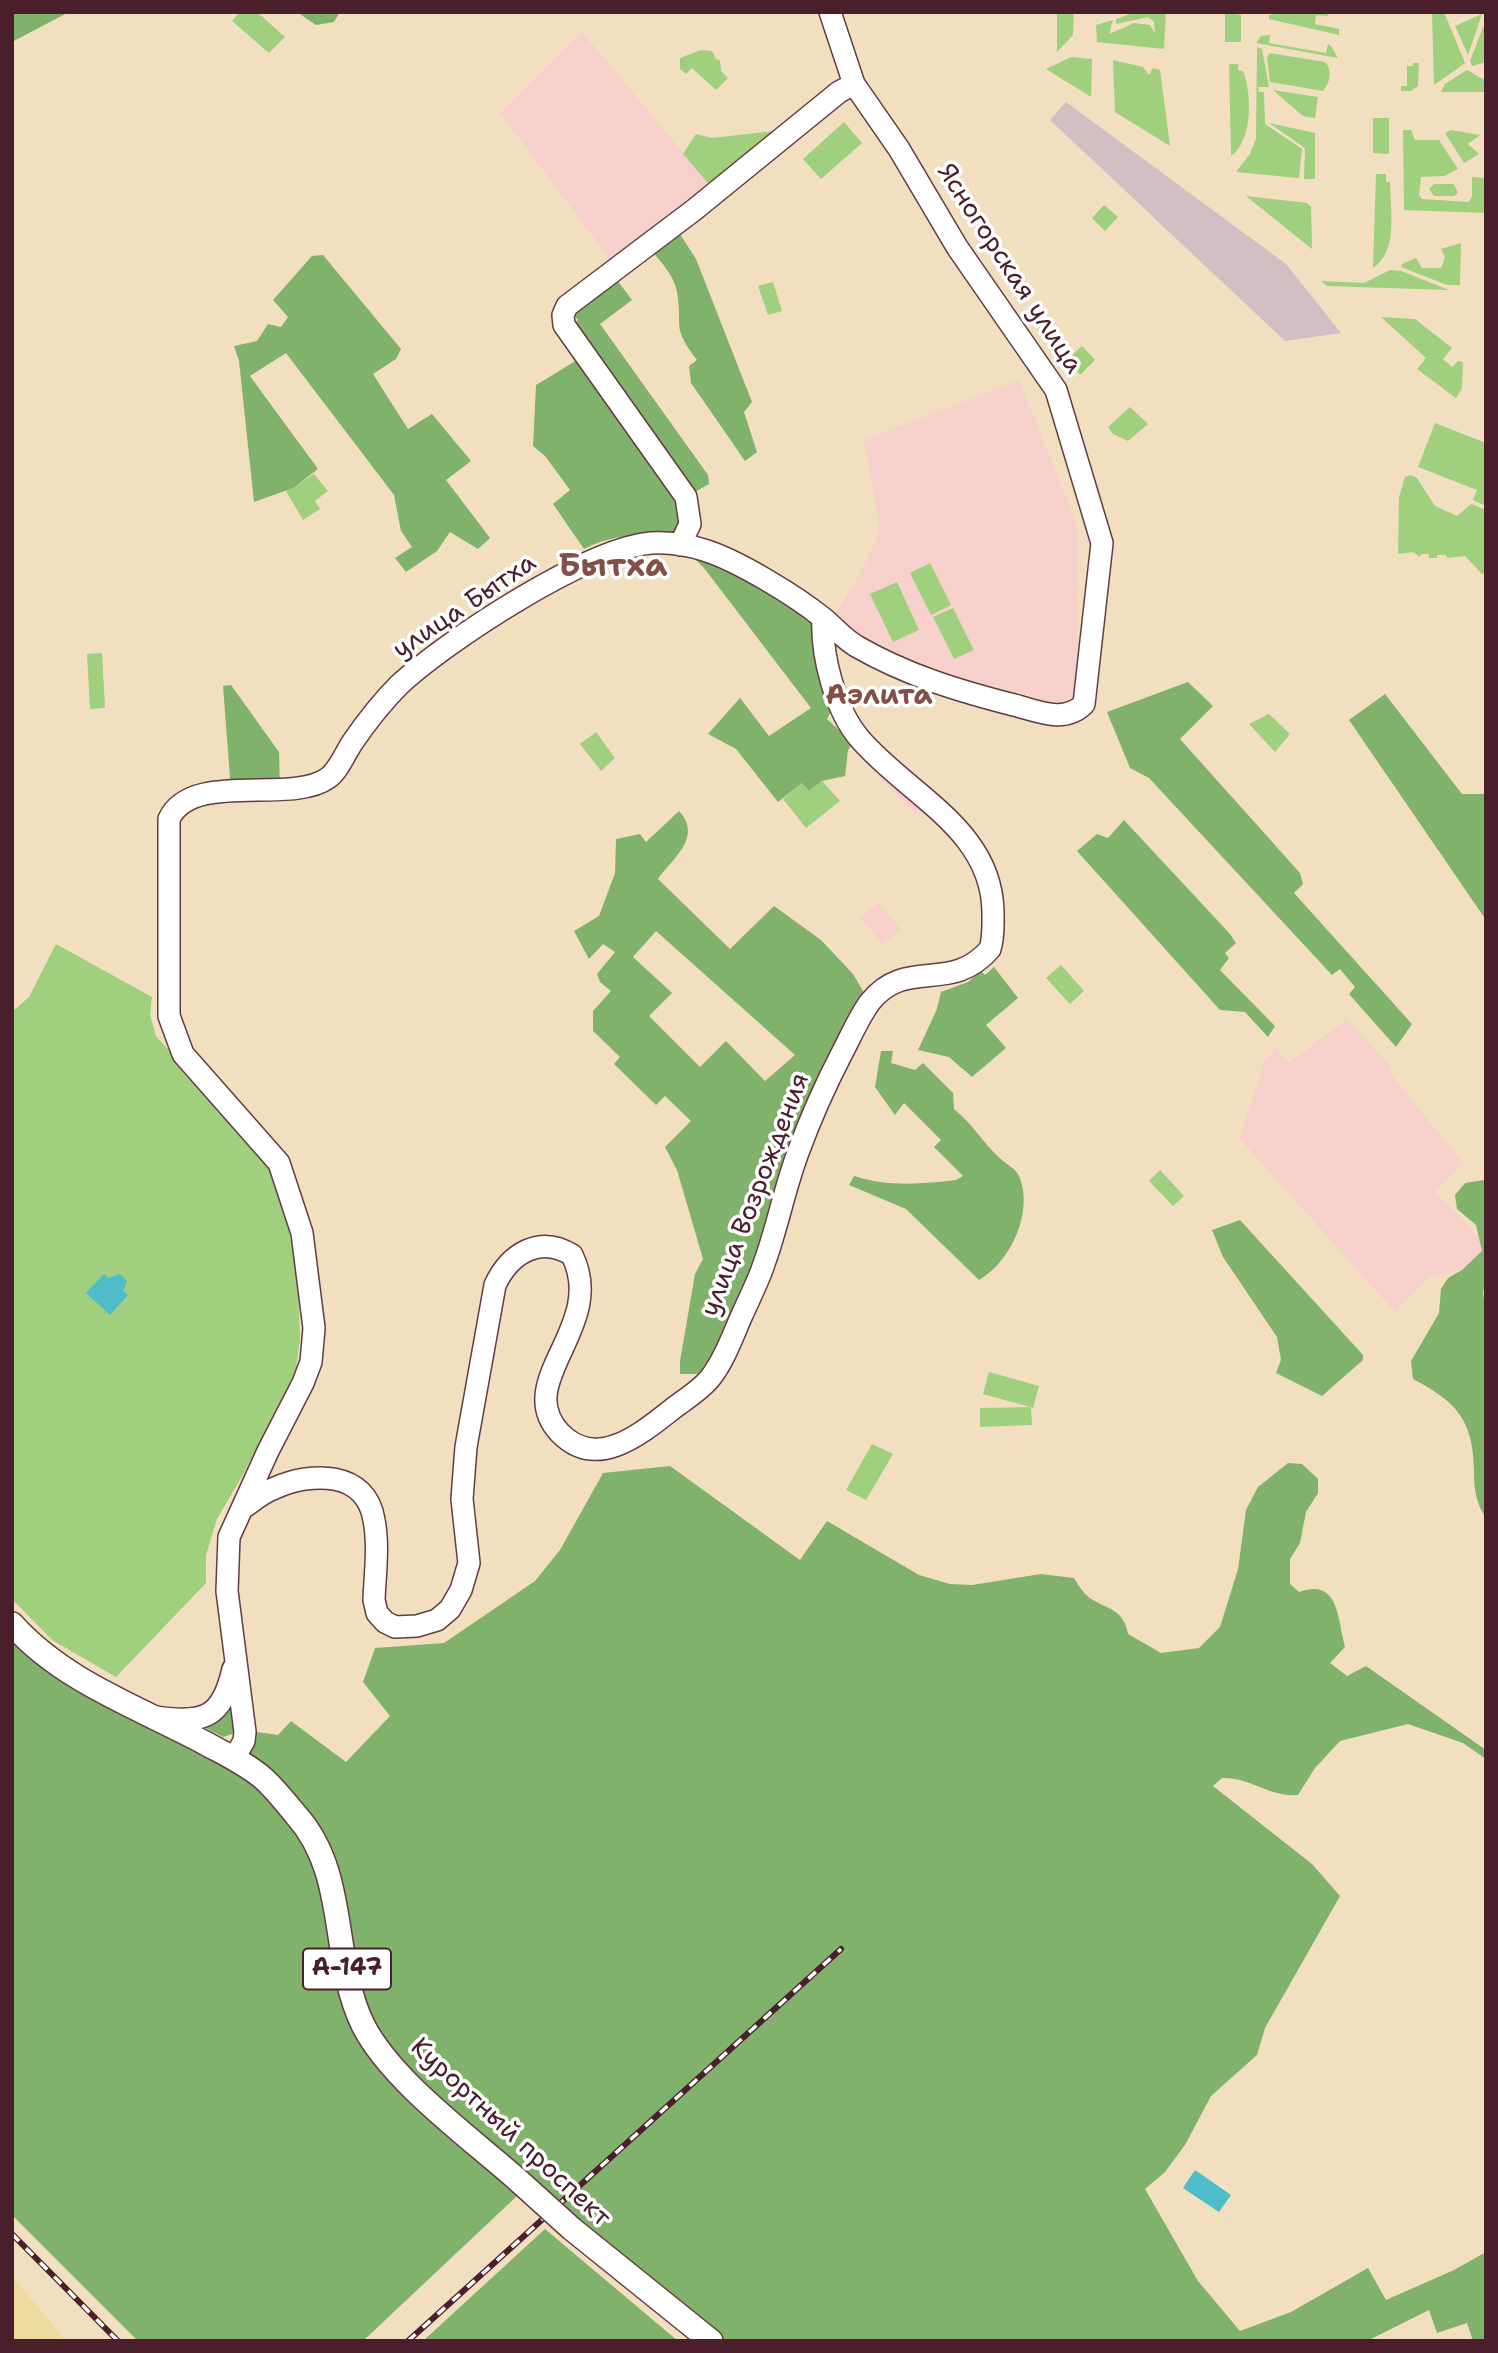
<!DOCTYPE html>
<html>
<head>
<meta charset="utf-8">
<style>
  body { margin:0 }
  #map { position:relative; width:1498px; height:2353px; overflow:hidden; background:#f1dfc0; font-family:"Shantell Sans",sans-serif }
  canvas { display:block }
  .frame { position:absolute; inset:0; border:14px solid #4a1f2b; pointer-events:none }
</style>
</head>
<body>
<div id="map">
<canvas width="1498" height="2353"></canvas>
<div class="frame"></div>
</div>
<script>
const ctx = document.querySelector('canvas').getContext('2d');
ctx.lineJoin = 'round';
function fillPath(path, color) { ctx.fillStyle = color; ctx.fill(path, 'evenodd'); }
function strokePath(path, color, width, dash) { ctx.strokeStyle = color; ctx.lineWidth = width; ctx.lineCap = dash ? 'butt' : 'round'; ctx.setLineDash(dash || []); ctx.stroke(path); }
function drawText(font, color, halo, rows, align = 'center') {
  ctx.font = font + ' "Shantell Sans",sans-serif'; ctx.lineWidth = 7; ctx.setLineDash([]); ctx.textBaseline = 'middle'; ctx.strokeStyle = halo; ctx.fillStyle = color; for (const [text, x, y, turn = 0] of rows) {
    ctx.save(); ctx.translate(x, y); ctx.rotate((+turn || 0) * Math.PI / 180); ctx.textAlign = isNaN(turn) ? turn : align; if (halo) ctx.strokeText(text, 0, 0); ctx.fillText(text, 0, 0); ctx.restore();
  }
}
const built = new Path2D(`
  M582 32 709 184 611 261 500 113Z
  M1019 380 1077 524 1078 693 1064 702 1045 700 947 673 851 635 835 615 860 574 880 530 864 440Z
  M866 753 920 810 915 814 861 757Z
  M879 903 901 930 882 944 860 917Z
  M1347 1019 1391 1067 1388 1071 1463 1163 1435 1191 1483 1242 1482 1251 1462 1270 1431 1276 1395 1312 1240 1139 1264 1061 1276 1049 1290 1062Z`);
const industrial = new Path2D(`
  M1066 102 1286 264 1341 333 1285 341 1050 120Z`);
const green = new Path2D(`
  M240 12H257L285 37 269 53 232 21Z
  M1057 12H1074L1073 35 1057 52Z
  M1135 12H1166L1164 49 1097 42 1096 25 1113 20 1109 34 1134 23 1150 25 1155 33 1154 22 1148 17 1116 24V19Z
  M1225 12 1241 15V42H1225Z
  M1288 12 1326 13 1329 16 1316 15 1315 24 1339 29V35L1269 19V15Z
  M1432 12H1444L1465 63 1434 85Z
  M1482 14 1468 55 1455 26Z
  M1486 20V62L1472 66 1470 61Z
  M1270 35 1269 43 1326 53 1328 44 1331 46 1338 58 1256 43 1261 36Z
  M1257 47 1262 49 1269 87H1258L1259 92H1264L1265 124 1302 149 1299 178 1236 172 1250 154 1256 139Z
  M701 50 712 51 716 59 720 60 721 71 728 78 716 90 692 68 686 74 680 69V58Z
  M1270 53 1325 62C1333 70 1330 83 1323 91L1270 82 1267 57Z
  M1071 57 1092 59 1091 97 1046 69Z
  M1113 60 1143 67 1149 75 1153 68 1160 70 1170 146 1115 112Z
  M1413 63H1419L1418 86 1411 91H1401V86H1407V66H1413Z
  M1229 64H1238V70L1243 71C1252 94 1253 140 1231 156Z
  M1467 70 1486 81V92H1441L1445 84Z
  M1273 90 1318 97 1315 118 1303 116Z
  M1373 118H1389V154L1373 153Z
  M844 122 862 143 821 179 803 159Z
  M1269 123 1315 133V179H1304L1305 148Z
  M782 130 712 188 683 154 696 134 712 138Z
  M1403 130H1411L1415 140H1439L1458 169 1444 176 1421 177 1419 195 1422 199 1469 202 1472 196V177L1486 178V213L1404 210Z
  M1451 130 1480 135 1468 144 1479 154 1464 163 1445 133Z
  M1376 174H1386V182H1390C1390 210 1399 250 1373 268Z
  M1434 184H1454L1458 193 1454 196H1434L1429 189Z
  M1246 196 1307 203 1311 207 1312 249Z
  M1104 205 1118 217 1105 231 1092 218Z
  M1461 243 1460 285H1447L1401 267 1402 264 1416 258 1422 268H1441L1445 257 1441 249Z
  M1390 270 1401 271 1449 290 1327 286 1321 281 1364 283Z
  M773 282 782 311 768 315 758 286Z
  M1381 317 1415 319 1452 348 1443 359 1452 367 1458 361 1463 362 1462 388 1456 398 1417 369 1426 358Z
  M1082 346 1095 360 1080 375 1067 360Z
  M1130 407 1148 424 1128 441 1113 434 1108 427Z
  M1435 423 1486 443V506L1473 500 1477 490 1418 467Z
  M314 474 328 491 315 501 320 509 303 520 286 491Z
  M1411 475 1417 478 1435 506 1457 516 1471 504 1486 510V572L1482 574 1465 556 1447 558 1446 555H1437V558H1429V554H1421L1420 557 1413 552 1398 554 1399 497 1405 477Z
  M930 563 951 605 931 615 910 573Z
  M897 582 919 630 893 642 870 594Z
  M953 608 974 650 954 659 933 617Z
  M102 653 105 708 90 709 87 654Z
  M1269 714 1290 734 1275 752 1249 724Z
  M596 732 615 758 601 771 580 744Z
  M822 781 840 801 806 828 783 799 802 783 809 791Z
  M56 944 152 997 150 1015 156 1036 266 1158 287 1218 298 1281 300 1339 296 1370 244 1473 217 1519 206 1555V1583L116 1677 52 1640 12 1599V1012L29 997Z
  M1061 965 1084 991 1070 1004 1046 978Z
  M1160 1170 1184 1196 1173 1206 1149 1181Z
  M989 1372 1039 1386 1033 1408 1031 1407 1032 1425 980 1427V1408L1030 1407 983 1394Z
  M872 1444 893 1454 866 1500 846 1490Z`);
const forest = new Path2D(`
  M12 12H69L12 42Z
  M297 12H340L334 22 316 25Z
  M674 225 696 259 752 402 744 412 757 452 745 461 691 383 689 366 697 360C671 325 683 329 677 292 674 274 658 259 647 245Z
  M323 255 401 349 396 359 373 374 408 429 432 414 471 461 446 480 490 538 478 549 450 532 437 551 406 572 395 558 412 547 401 531 394 495 286 353 250 376 318 469 293 488 254 502 239 361 234 346 257 341 268 324 281 327 288 317 273 300 312 256Z
  M611 272 632 300 600 324 708 475 709 484 686 497 568 329 578 320 567 306Z
  M577 360 677 498 681 523 676 535C645 533 613 534 584 549L553 504 570 490 545 456 533 446 536 385Z
  M680 545 823 618 838 698 827 719 853 743 848 750 845 776 822 781 809 791 802 783 778 802 736 749 708 734 740 698 769 736 811 708 704 568Z
  M1188 682 1213 706 1180 739 1300 873 1303 884 1294 893 1412 1024 1396 1047 1349 994 1355 987 1340 969 1332 975 1149 778 1130 768 1107 712Z
  M231 685 279 752 280 788 231 791 223 686Z
  M1385 694 1462 794H1486V920L1349 720Z
  M679 811C703 837 673 858 658 879L730 949 774 906 821 940 853 974 866 996 709 1366 697 1374H680V1361L695 1274 703 1259 677 1170 665 1147 691 1121 665 1096 656 1105 614 1064 620 1057 593 1031V1011L611 991 600 982 597 974 615 952 603 944 589 959 574 931 599 916 615 873 616 839 640 834 646 842ZM656 931 795 1055 765 1081 726 1041 700 1067 649 1016 672 993 633 957Z
  M1124 820 1230 934 1236 943 1225 953 1229 958 1220 970 1275 1026 1268 1037 1245 1012 1220 1010 1077 851 1097 834 1108 838Z
  M994 967 1018 998 986 1025 1006 1048 972 1077 949 1057 918 1050 937 1009 941 992 968 982 981 971 985 975Z
  M881 1051H893L891 1063 915 1070 923 1063 953 1093 954 1109C973 1124 985 1146 1003 1161 1009 1166 1016 1169 1019 1176 1034 1211 1011 1262 979 1280L906 1209 849 1185 854 1176C888 1187 921 1184 956 1180L963 1176 934 1147 941 1140 904 1103 895 1115 875 1087Z
  M1484 1180 1486 1279 1483 1293 1486 1310V1518C1476 1504 1474 1488 1474 1471 1473 1420 1457 1402 1413 1379L1411 1361 1439 1313 1441 1289 1448 1278 1462 1270 1482 1251 1476 1225 1457 1209 1455 1195 1465 1183Z
  M1240 1220 1363 1355V1360L1322 1396 1276 1373 1281 1360 1277 1337 1223 1257 1212 1230Z
  M1288 1463 1302 1464 1318 1479V1493L1306 1512 1300 1543 1290 1559V1584L1299 1592C1339 1578 1337 1617 1345 1647L1330 1663 1347 1676 1366 1666 1486 1750V1759L1463 1743 1408 1724 1340 1741 1315 1768 1298 1795C1268 1797 1251 1777 1222 1778L1213 1786 1312 1864 1340 1896 1265 2028 1257 2055 1211 2096 1185 2145 1165 2172 1145 2189 1198 2281 1240 2331 1291 2312 1368 2268 1386 2300 1454 2270 1486 2252V2341H1473L1467 2323 1437 2333 1429 2310 1367 2341H715L544 2195 417 2078 388 2046 368 2014 330 1865 242 1758 250 1731 278 1735 291 1721 346 1762 390 1716 363 1682 375 1648 444 1643 535 1581 560 1550 603 1473 670 1466 800 1560 827 1521 919 1575 950 1584 972 1585 1041 1574 1074 1578C1079 1586 1085 1596 1093 1600 1111 1610 1124 1611 1128 1634L1161 1653 1199 1648 1220 1627 1238 1569 1246 1510 1258 1487Z
  M12 1632 73 1688 257 1781 305 1830 359 2014 513 2183 517 2196 363 2341H138L12 2215Z
  M234 1686 238 1732 223 1737 198 1724Z
  M545 2229 678 2341H423Z`);
const sand = new Path2D(`
  M12 2276 17 2282 66 2341H15L12 2337Z`);
const water = new Path2D(`
  M104 1274 108 1278 120 1274 127 1281 123 1291 128 1295 110 1315 86 1293Z
  M1195 2170 1231 2195 1219 2212 1183 2188Z`);
const secondary = new Path2D(`
  M680 545 690 524 686 497 564 325 563 315 567 306 694 210 839 92 854 84
  M243 1508C253 1501 263 1492 275 1488 311 1472 366 1470 374 1520 379 1546 375 1574 374 1600L377 1613 385 1622 395 1627 417 1626 437 1620 450 1609 461 1590 469 1563 462 1499 466 1447 495 1285C510 1253 540 1235 572 1255 608 1327 511 1381 560 1433 598 1472 643 1432 675 1407 687 1398 702 1389 711 1377 725 1359 733 1335 742 1315 750 1297 759 1280 765 1261 778 1225 785 1186 799 1150 811 1117 826 1084 842 1053 851 1036 859 1017 870 1002 907 956 950 995 990 949 994 936 993 925 993 912 992 829 908 795 860 739 835 710 821 655 823 618
  M156 1717C204 1724 222 1718 233 1669
  M234 1758 244 1741 245 1732 227 1591 229 1537 268 1451 303 1383 311 1362 314 1328 302 1233 279 1163 183 1054 169 1016V819C192 770 290 805 328 778 338 771 345 754 352 743 365 724 382 702 399 685 446 641 588 548 651 543 668 542 688 545 704 550 737 560 796 596 823 618 835 628 843 638 856 646 906 675 959 691 1014 705 1038 711 1064 724 1084 704L1102 543 1056 390 957 247 899 149 854 84 830 12`);
const primary = new Path2D(`
  M12 1624C64 1682 138 1707 205 1743 225 1754 247 1764 264 1779 276 1790 286 1803 296 1815 349 1874 330 1957 363 2025 392 2082 472 2139 520 2182
  M572 2229 711 2341`);
const rail = new Path2D(`
  M12 2234 118 2341
  M408 2341 841 1949`);
const primaryBridge = new Path2D(`
  M520 2182 572 2229`);
const shields = [
  [347,1969,88]
];
const shieldNames = [
  ["А-147",347,1969]
];
const streetNames = [
  ["Ясногорская улица",1009,269,57],
  ["улица Бытха",465,607,-34],
  ["улица Возрождения",756,1195,-69],
  ["Курортный проспект",510,2133,43]
];
const neighbourhoodNames = [
  ["Аэлита",879,697]
];
const districtNames = [
  ["Бытха",613,567]
];
fillPath(built, '#f7d0cc');
fillPath(industrial, '#d2bec3');
fillPath(green, '#a0cf7d');
fillPath(forest, '#80b26c');
fillPath(sand, '#eeda9e');
fillPath(water, '#4fbcc9');
strokePath(secondary, '#633c41', 24);
strokePath(primary, '#633c41', 26);
strokePath(secondary, '#fff', 21);
strokePath(primary, '#fff', 23);
strokePath(rail, '#4a1f2b', 6);
strokePath(rail, '#fff', 3.5, [10]);
strokePath(primaryBridge, '#633c41', 26, []);
strokePath(primaryBridge, '#fff', 23);
for (const [x, y, w] of shields) { const box = new Path2D(); box.roundRect(x - w / 2, y - 20.5, w, 41, 5); ctx.fillStyle = '#fff'; ctx.fill(box); strokePath(box, '#4a1f2b', 2); }
drawText('bold 24px', '#4a1f2b', null, shieldNames);
drawText('26px', '#4a1f2b', '#fff', streetNames);
drawText('bold 28px', '#825047', '#fff', neighbourhoodNames);
drawText('bold 33px', '#825047', '#fff', districtNames);
</script>
</body>
</html>
